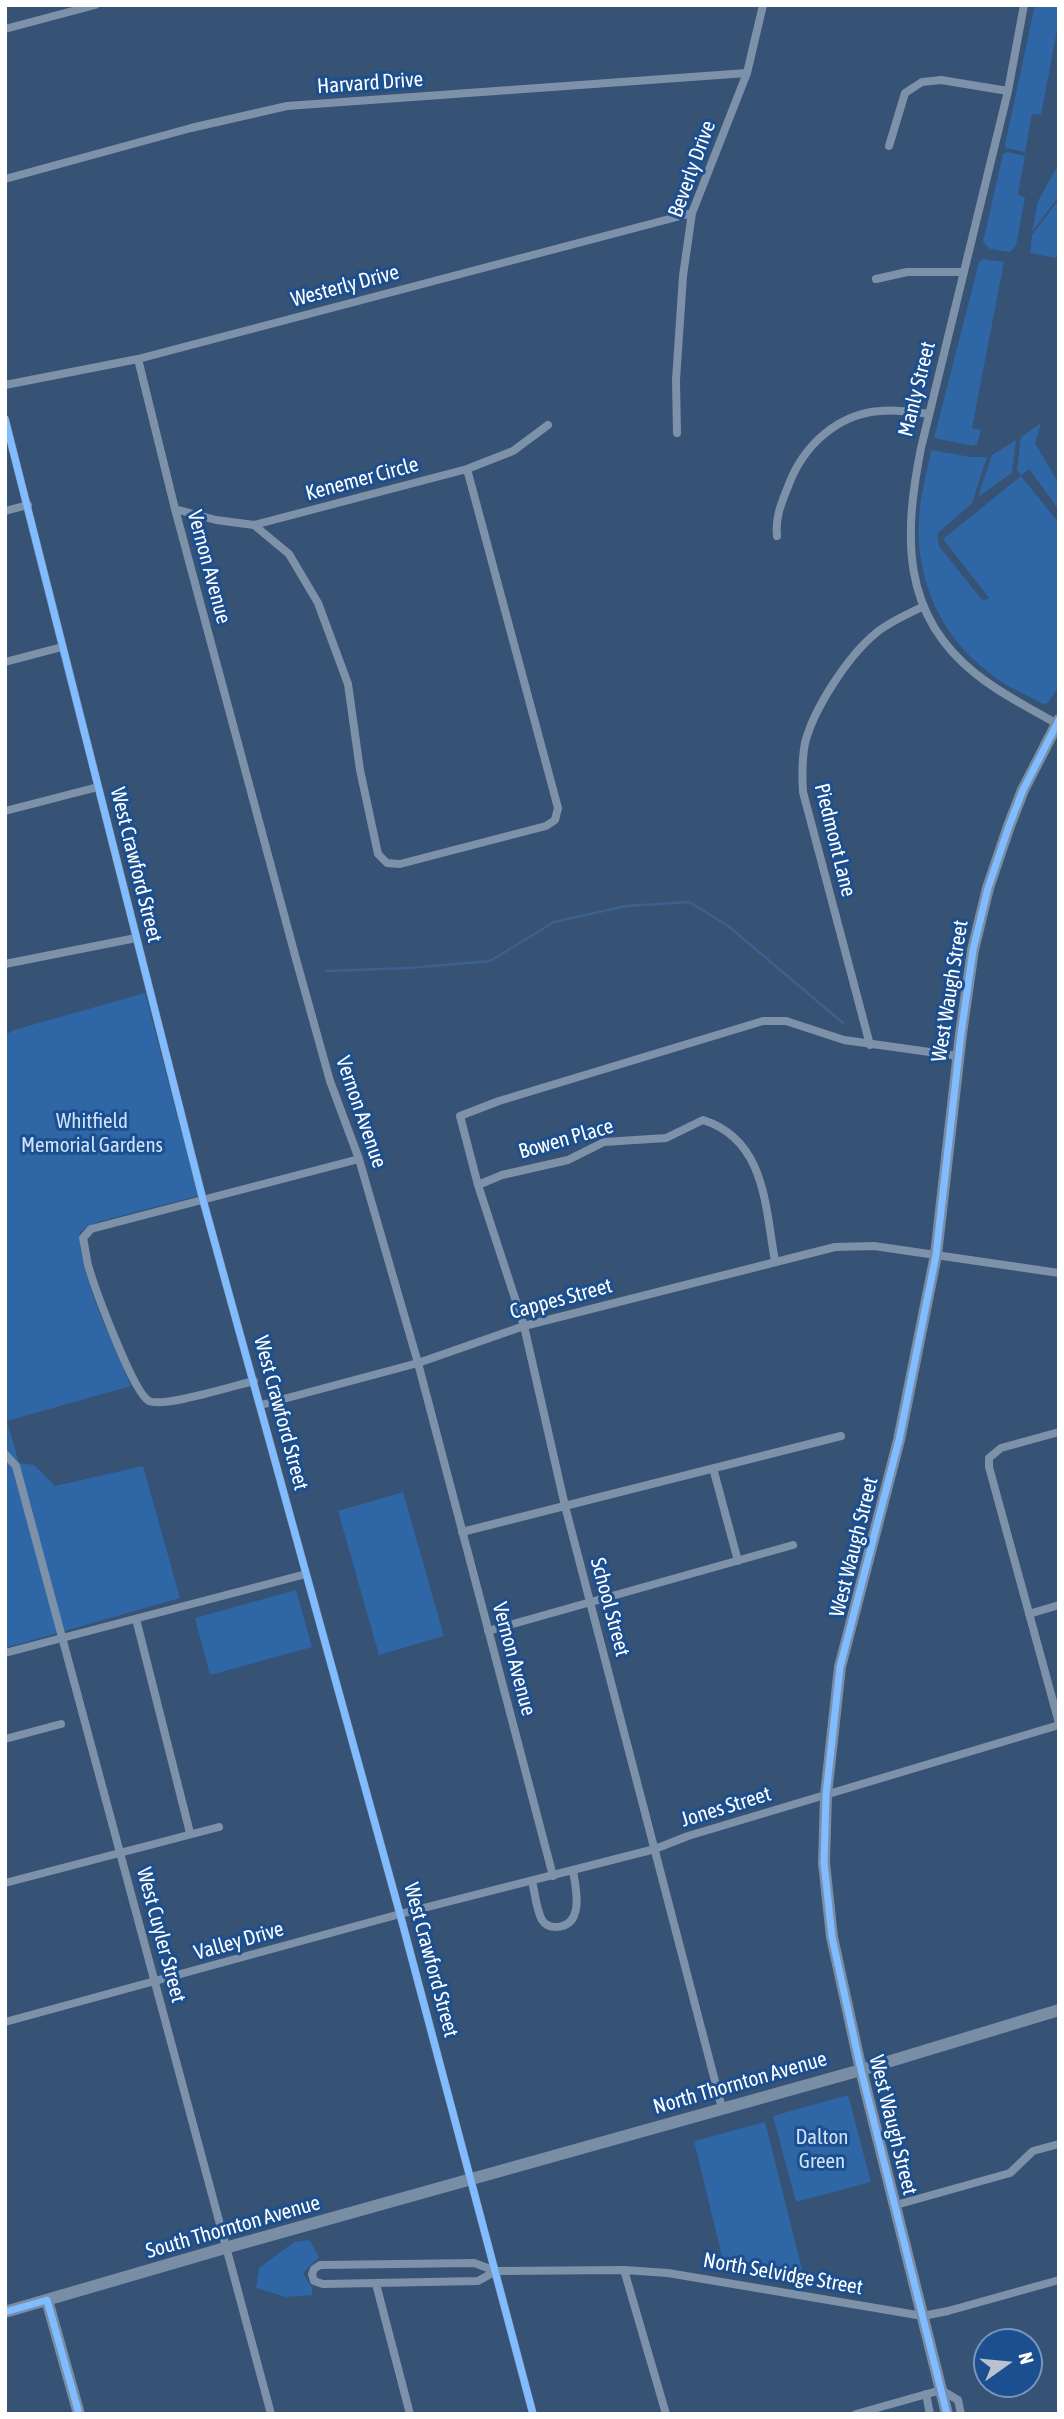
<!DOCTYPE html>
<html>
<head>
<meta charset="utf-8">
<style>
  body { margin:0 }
  #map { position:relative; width:1064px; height:2419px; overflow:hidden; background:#365274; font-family:"Asap Condensed",sans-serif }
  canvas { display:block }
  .frame { position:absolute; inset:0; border:7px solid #fff; pointer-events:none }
  .north { position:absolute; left:973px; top:2328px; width:70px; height:70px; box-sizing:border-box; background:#1b4f8f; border:2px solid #7695bc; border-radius:50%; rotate:75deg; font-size:19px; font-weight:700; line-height:28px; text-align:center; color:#fff }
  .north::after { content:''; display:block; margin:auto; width:24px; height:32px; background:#b9c2ce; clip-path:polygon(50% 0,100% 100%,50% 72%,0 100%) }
</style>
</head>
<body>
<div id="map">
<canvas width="1064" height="2419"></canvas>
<div class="frame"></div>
<div class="north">N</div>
</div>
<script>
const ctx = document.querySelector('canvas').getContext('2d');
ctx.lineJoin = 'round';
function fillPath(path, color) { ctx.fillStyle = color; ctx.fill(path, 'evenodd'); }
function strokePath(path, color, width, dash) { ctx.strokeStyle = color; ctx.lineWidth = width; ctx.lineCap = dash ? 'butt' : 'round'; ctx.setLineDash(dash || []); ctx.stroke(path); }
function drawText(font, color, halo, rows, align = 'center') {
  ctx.font = font + ' "Asap Condensed",sans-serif'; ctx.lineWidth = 6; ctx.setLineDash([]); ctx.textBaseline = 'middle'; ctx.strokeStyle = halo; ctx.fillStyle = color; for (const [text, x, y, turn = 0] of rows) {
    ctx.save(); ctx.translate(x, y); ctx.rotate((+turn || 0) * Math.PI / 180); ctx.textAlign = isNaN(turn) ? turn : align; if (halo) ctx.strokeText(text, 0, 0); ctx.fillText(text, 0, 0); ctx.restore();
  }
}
const green = new Path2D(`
  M1035 5H1059V20L1041 115 1032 114 1025 152 1006 148 1005 145Z
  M1007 152 1025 156 1018 194 1025 198 1016 246 1010 252 990 249 983 242 1003 154Z
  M1057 167 1059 196 1032 232 1038 201Z
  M1057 202 1059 251 1056 258 1030 253 1032 235Z
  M983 259 1004 262 972 428 981 430 977 444 972 446 934 438 979 262Z
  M1041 423 1035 443 1059 484V510L1029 469 1021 476 1059 523V686L1048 703 1043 704C1024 694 1003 685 987 671 940 635 915 578 919 519 920 496 927 473 931 450L971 457H987L972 503 937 534 939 546 983 601 989 598 943 539 1021 476 1017 469 1021 437Z
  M1016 440 1012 473 978 497 992 455Z
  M145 993 198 1196 97 1222 80 1232C77 1272 115 1347 131 1386L7 1421 19 1463 34 1465 55 1486 143 1466 180 1598 5 1648V1035L14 1030Z
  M403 1492 444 1636 379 1655 338 1511Z
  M296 1590 312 1647 210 1675 195 1618Z
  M848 2095 871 2182 796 2202 773 2116Z
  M765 2122 805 2281 725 2269 694 2141Z
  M310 2240 319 2257 303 2273 312 2288V2295L286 2297 256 2288 259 2268 294 2242Z`);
const stream = new Path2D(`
  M326 971 409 968 490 961 554 922 626 906 689 902 727 925 843 1023`);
const street = new Path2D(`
  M1024 5 1008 91 921 448C904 534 900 614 976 674 1001 694 1031 709 1059 725
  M5 29 95 5
  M889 146 905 93 922 82 941 80 1008 91
  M5 179 191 128 287 106 747 73
  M876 279 907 272H964
  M138 359 175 509 296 959 330 1081 359 1159 418 1363 553 1876
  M5 385 138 359 692 213
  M5 419 203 1200 400 1914 533 2414
  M677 433 676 380 683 276 692 213 747 73 763 5
  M175 509 216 520 254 525 467 469 513 451 548 425
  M5 511 28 505
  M254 525 289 554 318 603 348 684 360 770 378 854 387 863 400 864 546 826 555 820 558 808 467 469
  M777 536C775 516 782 502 789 484 804 445 838 414 880 411 896 409 913 412 929 414
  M5 662 62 647
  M5 811 98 787
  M5 964 136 938
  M870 1045 803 792C802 776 802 759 805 743 814 708 848 656 876 633 889 622 908 614 924 606
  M478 1185 502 1175 568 1160 604 1142 666 1138 703 1120C766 1140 765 1207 775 1261
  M254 1381C236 1385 163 1408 149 1401 133 1393 94 1286 88 1265 86 1256 85 1247 83 1238L91 1229 359 1159
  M261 1405 418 1363 524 1326 835 1247 874 1246 1059 1273
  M1059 1432 1001 1448 989 1458V1467L1059 1723
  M5 1454 16 1466 271 2414
  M713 1468 738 1561
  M462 1532 841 1436
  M1029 1614 1059 1605
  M136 1619 190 1833
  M488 1631 793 1545
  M5 1653 306 1574
  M5 1739 61 1724
  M532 1881C535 1893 536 1909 542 1920 545 1925 550 1927 556 1927 585 1926 576 1888 573 1871
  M5 1883 219 1827
  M5 2022 400 1914 655 1849 688 1836 1059 1725
  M722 2108 565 1506 524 1326 478 1185 460 1116 499 1101 763 1021H786L844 1040 958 1056
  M896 2205 1010 2173 1033 2151 1059 2144
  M624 2270 666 2414
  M496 2271 478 2281 323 2284 314 2281 312 2274 314 2269 320 2265 474 2263 496 2271 624 2270 668 2273 923 2316 948 2311 1059 2280
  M376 2284 410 2414
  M926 2394 930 2414
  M856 2414 941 2390 958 2400 961 2414`);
const secondary = new Path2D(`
  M47 2300 79 2414
  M5 2312 225 2248 861 2070 1059 2010
  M947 2414 861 2070 832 1937 824 1863 826 1795 840 1667 899 1440 936 1255 961 1034 973 950 988 888 1009 826 1023 790 1059 720`);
const cycleway = new Path2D(`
  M5 419 203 1200 400 1914 533 2414
  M5 2312 47 2300 79 2414
  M947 2414 861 2070 832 1937 824 1863 826 1795 840 1667 899 1440 936 1255 961 1034 973 950 988 888 1009 826 1023 790 1059 720`);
const streetNames = [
  ["Harvard Drive",370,83,-4],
  ["Beverly Drive",692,169,-70],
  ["Westerly Drive",345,286,-15],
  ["Manly Street",917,389,-76],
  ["Kenemer Circle",362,479,-15],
  ["Vernon Avenue",209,567,75],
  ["Piedmont Lane",835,840,76],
  ["West Crawford Street",136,865,76],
  ["West Waugh Street",950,991,-81],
  ["Vernon Avenue",361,1112,71],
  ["Bowen Place",566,1139,-16],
  ["Cappes Street",561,1299,-15],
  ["West Crawford Street",281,1413,75],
  ["West Waugh Street",854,1547,-76],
  ["School Street",610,1607,75],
  ["Vernon Avenue",514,1659,75],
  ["Jones Street",726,1807,-17],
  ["West Cuyler Street",161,1935,75],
  ["Valley Drive",239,1941,-16],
  ["West Crawford Street",431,1960,75],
  ["North Thornton Avenue",740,2083,-16],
  ["West Waugh Street",893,2125,76],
  ["South Thornton Avenue",233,2227,-16],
  ["North Selvidge Street",783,2274,10]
];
const parkNames = [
  ["Whitfield",92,1121],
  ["Memorial Gardens",92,1145],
  ["Dalton",822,2137],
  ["Green",822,2161]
];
fillPath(green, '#2f66a5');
strokePath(stream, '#3b618d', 2.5);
strokePath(street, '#7d92a8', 8);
strokePath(secondary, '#798da4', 12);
strokePath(cycleway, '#80bcff', 7);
drawText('21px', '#fff', '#1b4f8f', streetNames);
drawText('21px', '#cfe3fa', '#1b4f8f', parkNames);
</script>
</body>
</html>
